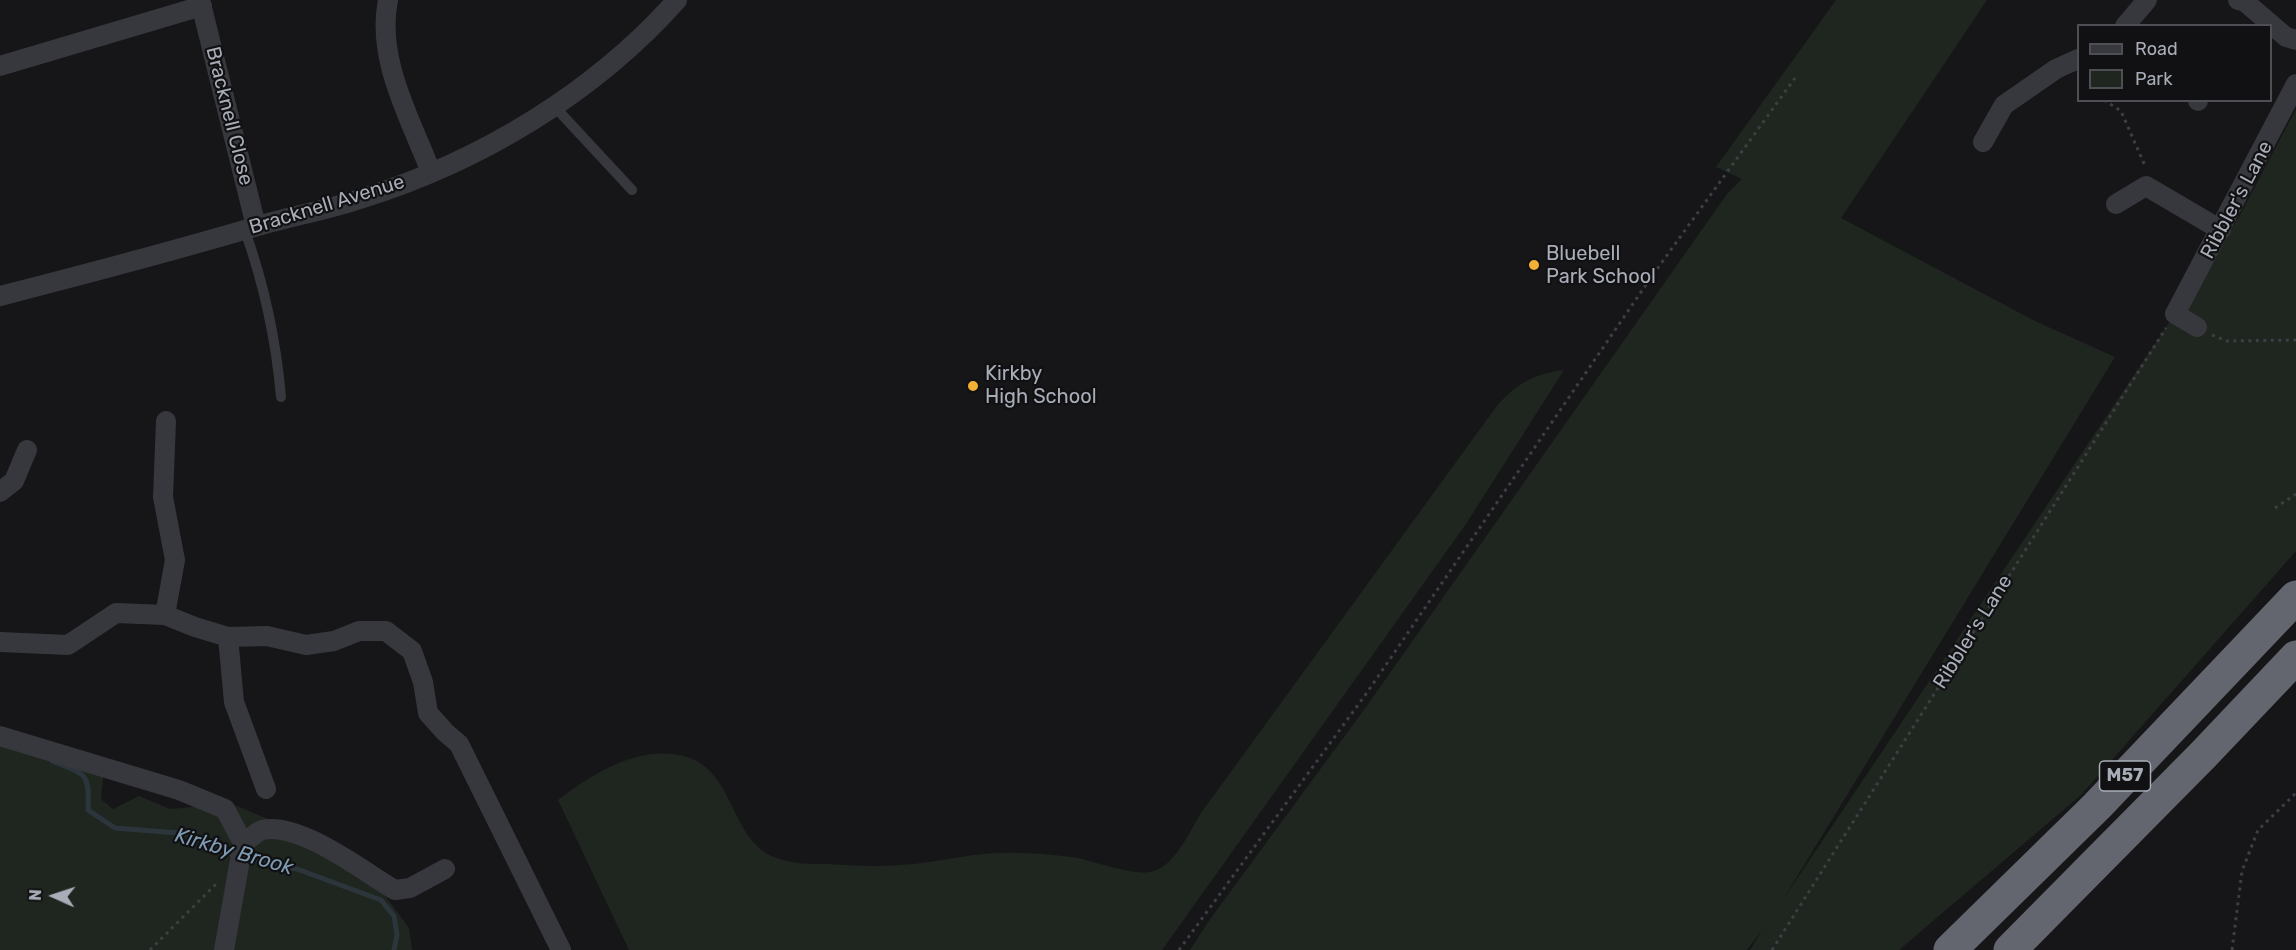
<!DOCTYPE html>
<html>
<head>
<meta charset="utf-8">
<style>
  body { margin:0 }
  #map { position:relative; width:2296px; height:950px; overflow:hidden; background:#161618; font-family:Rubik,sans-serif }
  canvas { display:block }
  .legend { position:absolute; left:2077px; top:24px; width:195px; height:78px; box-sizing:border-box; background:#111113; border:2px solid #4d4f55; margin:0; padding:8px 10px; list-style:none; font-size:18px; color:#a8adb8 }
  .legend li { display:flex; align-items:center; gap:12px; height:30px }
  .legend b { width:30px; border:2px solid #4d4f55 }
  .north { position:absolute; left:24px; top:866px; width:60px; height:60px; -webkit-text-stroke:4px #111113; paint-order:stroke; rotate:273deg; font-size:16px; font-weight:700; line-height:24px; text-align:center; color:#a8adb8 }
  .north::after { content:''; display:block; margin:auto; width:21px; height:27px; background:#a8adb8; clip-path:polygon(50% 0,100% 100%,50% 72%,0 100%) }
</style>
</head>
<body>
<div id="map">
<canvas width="2296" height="950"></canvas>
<ul class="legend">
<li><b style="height:8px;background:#37383d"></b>Road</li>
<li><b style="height:16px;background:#1e261f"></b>Park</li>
</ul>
<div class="north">N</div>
</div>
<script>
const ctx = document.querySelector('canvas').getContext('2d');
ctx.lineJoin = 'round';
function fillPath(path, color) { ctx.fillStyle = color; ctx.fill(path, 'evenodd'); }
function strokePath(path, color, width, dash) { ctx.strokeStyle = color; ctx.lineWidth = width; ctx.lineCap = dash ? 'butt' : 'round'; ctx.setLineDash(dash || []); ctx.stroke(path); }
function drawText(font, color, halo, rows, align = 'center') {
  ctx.font = font + ' Rubik,sans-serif'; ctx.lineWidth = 4.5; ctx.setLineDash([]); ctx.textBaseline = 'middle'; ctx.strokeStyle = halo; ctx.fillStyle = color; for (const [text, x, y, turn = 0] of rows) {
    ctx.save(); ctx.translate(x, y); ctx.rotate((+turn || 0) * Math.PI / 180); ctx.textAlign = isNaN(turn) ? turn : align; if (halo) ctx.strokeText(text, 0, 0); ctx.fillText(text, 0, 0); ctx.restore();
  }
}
const green = new Path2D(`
  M1836 0H1987L1841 218 2035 321 2115 357 1784 898 2207 266 2240 215 2296 109V551L2082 794 1899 950H1750L1762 930 1747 950H1190L1208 922 1366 707 1727 194 1742 179 1716 167Z
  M1564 370 1466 524 1162 950H629L558 800C593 774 637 745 683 756 735 768 729 839 774 857 789 864 811 864 828 864 857 866 885 867 914 864 949 860 982 851 1018 853 1036 853 1054 855 1072 857 1094 860 1137 879 1157 870 1178 860 1189 832 1201 813L1496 407C1516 384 1533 374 1564 370Z
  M0 736 104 768 101 799 113 809 139 796 170 809 215 805 213 796 356 856 409 928 412 950H0Z`);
const stream = new Path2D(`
  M52 761C85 775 90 771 88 810L115 828 190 834 236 856
  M245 858 297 869 381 900 394 916 397 935 394 950`);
const path = new Path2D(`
  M2104 100 2121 111 2146 168
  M2212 335 2227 341 2296 340
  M2275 508 2296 494
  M150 950 218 882
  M1179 950 1366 694 1652 276 1795 78
  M1772 950 2166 328
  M2232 950 2242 871 2258 830 2296 793`);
const service = new Path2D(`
  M554 106 632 190
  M245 231C264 284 276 340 281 397`);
const minor = new Path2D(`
  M200 0 256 226
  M388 0C376 59 410 118 431 172
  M2238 0 2245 2 2286 37 2296 40
  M2125 26 2147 0
  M0 66 202 6
  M2198 100V101
  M1983 142 2004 105 2056 69 2078 59
  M2116 204 2146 186 2221 230
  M0 296C86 274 173 251 258 226 292 216 328 210 363 198 481 161 594 93 677 0
  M2197 327 2175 314 2296 84
  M0 492 14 481 27 450
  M165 615 175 560 163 497 166 421
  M228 637 234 702 266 789
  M0 642 68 645 116 613 165 615 195 627 228 637 267 636 306 645 334 641 359 631H386L412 651 423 682 428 713 445 732 459 744 561 950
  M0 736 179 790 225 809 243 843
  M224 950 243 843C249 840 256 832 262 830 299 821 364 872 395 890L410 888 445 869`);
const motorway = new Path2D(`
  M1950 950 2097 806 2296 597
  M2010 950 2203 755 2296 657`);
const markers = [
  [1534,265,6,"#f2b134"],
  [973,386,6,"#f2b134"]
];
const shields = [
  [2125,776,51]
];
const shieldNames = [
  ["M57",2125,776]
];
const streetNames = [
  ["Bracknell Close",229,116,76],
  ["Ribbler's Lane",2237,200,-62],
  ["Bracknell Avenue",327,205,-17],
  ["Ribbler's Lane",1973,632,-58]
];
const poiNames = [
  ["Bluebell",1546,254],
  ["Park School",1546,277],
  ["Kirkby",985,374],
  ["High School",985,397]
];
const waterNames = [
  ["Kirkby Brook",234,852,16]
];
fillPath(green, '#1e261f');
strokePath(stream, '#2c353c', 5);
strokePath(path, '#3d3f44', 3, [3, 4.5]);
strokePath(service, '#37383d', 10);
strokePath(minor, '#37383d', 20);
strokePath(motorway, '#63666e', 33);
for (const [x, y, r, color] of markers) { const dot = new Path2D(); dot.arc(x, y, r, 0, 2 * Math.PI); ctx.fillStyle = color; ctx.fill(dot); strokePath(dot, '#111113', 2); }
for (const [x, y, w] of shields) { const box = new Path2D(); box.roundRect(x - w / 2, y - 15, w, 30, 4.5); ctx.fillStyle = '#111113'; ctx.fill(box); strokePath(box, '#a8adb8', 1.5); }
drawText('bold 18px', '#a8adb8', null, shieldNames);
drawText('20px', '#a8adb8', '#111113', streetNames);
drawText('20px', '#a8adb8', '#111113', poiNames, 'left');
drawText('italic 21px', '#7f9bb3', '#111113', waterNames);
</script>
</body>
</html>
